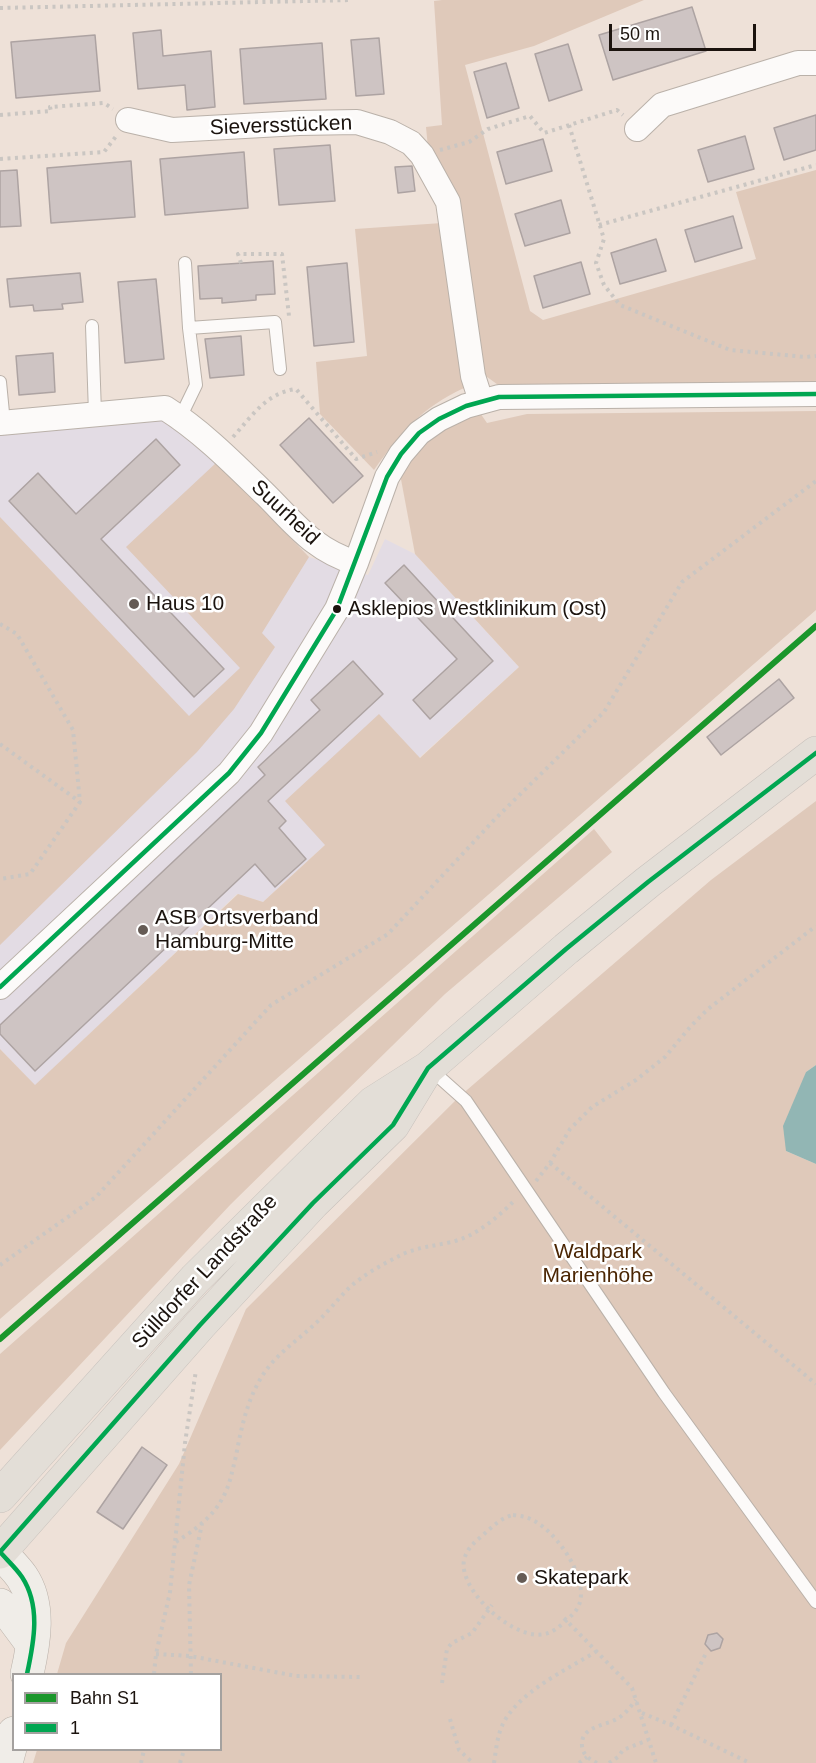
<!DOCTYPE html>
<html>
<head>
<meta charset="utf-8">
<style>
  body { margin:0 }
  #map { position:relative; width:816px; height:1763px; overflow:hidden; background:#eee1d8; font-family:Helvetica,sans-serif }
  canvas { display:block }
  .legend { position:absolute; left:12px; top:1673px; width:210px; height:78px; box-sizing:border-box; background:#fff; border:2px solid #a4a19f; margin:0; padding:8px 10px; list-style:none; font-size:18px; color:#1b130e }
  .legend li { display:flex; align-items:center; gap:12px; height:30px }
  .legend b { width:30px; border:2px solid #a4a19f }
  .scale { position:absolute; left:609px; top:24px; width:147px; height:27px; box-sizing:border-box; border:3px solid #1b130e; border-top:0; padding-left:8px; font-size:18px; line-height:21px; white-space:nowrap; color:#1b130e; -webkit-text-stroke:4px #fff; paint-order:stroke }
</style>
</head>
<body>
<div id="map">
<canvas width="816" height="1763"></canvas>
<ul class="legend">
<li><b style="height:8px;background:#1a962b"></b>Bahn S1</li>
<li><b style="height:8px;background:#00a651"></b>1</li>
</ul>
<div class="scale">50 m</div>
</div>
<script>
const ctx = document.querySelector('canvas').getContext('2d');
ctx.lineJoin = 'round';
function fillPath(path, color) { ctx.fillStyle = color; ctx.fill(path, 'evenodd'); }
function strokePath(path, color, width, dash) { ctx.strokeStyle = color; ctx.lineWidth = width; ctx.lineCap = dash ? 'butt' : 'round'; ctx.setLineDash(dash || []); ctx.stroke(path); }
function drawText(font, color, halo, rows, align = 'center') {
  ctx.font = font + ' Helvetica,sans-serif'; ctx.lineWidth = 5; ctx.setLineDash([]); ctx.textBaseline = 'middle'; ctx.strokeStyle = halo; ctx.fillStyle = color; for (const [text, x, y, turn = 0] of rows) {
    ctx.save(); ctx.translate(x, y); ctx.rotate((+turn || 0) * Math.PI / 180); ctx.textAlign = isNaN(turn) ? turn : align; if (halo) ctx.strokeText(text, 0, 0); ctx.fillText(text, 0, 0); ctx.restore();
  }
}
const medical = new Path2D(`
  M162 409 309 557 368 575 385 539 415 554 519 667 419 758 379 715 325 845 263 902 237 894 35 1086 0 1049V429Z`);
const green = new Path2D(`
  M442 0H644L534 46 465 65 530 311 543 320 756 259 736 192 816 170V385L501 387 483 374 428 148 426 127 442 125 434 1Z
  M442 223 464 388C421 408 401 432 374 470L320 414 316 362 367 356 355 229Z
  M478 410 487 423 527 414 816 411V610L0 1319V1049L35 1085 238 894 263 902 325 845 285 801 379 714 420 758 519 667 415 554 400 474 426 439Z
  M217 462 309 557 262 633 275 647 234 709 197 752 0 945V517L189 716 240 668 126 547Z
  M816 801V1065L806 1072 786 1151 816 1164V1763H33L37 1750H220V1674H57L66 1643 179 1464 246 1309 460 1096 711 880Z
  M594 829 612 852 445 994 231 1204 0 1450V1354Z`);
const water = new Path2D(`
  M816 1065V1164L786 1151 783 1126 806 1072Z`);
const building = new Path2D(`
  M692 7 706 51 613 80 599 35Z
  M161 30 163 56 211 51 215 107 187 110 185 85 138 89 133 33Z
  M95 35 100 91 16 98 11 42Z
  M379 38 384 94 356 96 351 40Z
  M322 43 326 99 244 104 240 49Z
  M568 44 582 90 549 101 535 54Z
  M506 63 519 108 487 118 474 72Z
  M816 115V150L784 160 774 128Z
  M745 136 754 169 708 182 698 150Z
  M543 139 552 171 506 184 497 152Z
  M330 145 335 201 279 205 274 149Z
  M244 152 248 208 165 215 160 159Z
  M131 161 135 217 51 223 47 168Z
  M412 166 415 191 398 193 395 167Z
  M17 170 21 226 0 227V171Z
  M561 200 570 233 525 246 515 214Z
  M733 216 742 248 695 262 685 230Z
  M656 239 666 271 620 284 611 253Z
  M273 261 275 294 256 295V300L222 303V298L200 299 198 266Z
  M581 262 590 294 543 308 534 276Z
  M347 263 354 342 314 346 307 267Z
  M80 273 83 302 62 304 63 309 34 311 33 305 10 307 7 279Z
  M156 279 164 359 125 363 118 282Z
  M241 336 244 375 210 378 205 339Z
  M53 353 55 392 19 395 16 356Z
  M309 418 363 476 333 503 280 445Z
  M156 439 180 465 101 539 224 669 194 697 9 501 38 473 76 514Z
  M404 565 493 661 430 719 413 700 457 659 385 583Z
  M353 661 383 694 268 801 286 821 279 828 306 859 275 887 255 864 35 1071 0 1034V1025L265 775 258 767 320 710 311 700Z
  M779 679 794 698 721 755 707 737Z
  M142 1447 167 1465 123 1529 97 1512Z
  M717 1633 723 1639 720 1648 711 1651 705 1644 708 1635Z`);
const path = new Path2D(`
  M0 8 351 0
  M0 115 51 111 50 107 104 103 113 109
  M569 125 604 239 596 263 604 285 620 305 730 350 806 357 816 356
  M440 150 469 142 488 129 530 116 544 133 617 110 623 115
  M0 159 104 152 117 135
  M599 225 816 165
  M241 263 238 254H282L289 316
  M233 437C252 416 266 393 296 389L356 459 377 452
  M0 624 17 634 73 730 80 802 30 874 0 879
  M0 744 80 802
  M550 1163 816 1384
  M536 1181 550 1163 570 1129 592 1107 636 1080 665 1057 691 1026 708 1009 816 926
  M0 1265 96 1197 271 1005 388 934 495 819 604 712 682 582 816 481
  M513 1515C523 1516 531 1518 539 1524 561 1538 596 1589 574 1613 567 1620 557 1630 548 1633 518 1645 458 1591 464 1560 467 1548 475 1542 483 1535 493 1526 501 1518 513 1515Z
  M176 1542C193 1531 212 1518 222 1499 230 1486 232 1471 236 1456 242 1424 249 1390 271 1364 284 1349 300 1338 315 1324 327 1313 337 1300 349 1288 364 1274 385 1263 403 1254 419 1247 434 1246 451 1242 475 1237 498 1217 515 1200
  M564 1618 632 1688 656 1763
  M156 1654 190 1656 296 1676 360 1677
  M154 1674 156 1654 170 1592 185 1443 196 1370
  M191 1674 189 1585 202 1524
  M442 1683 447 1649 452 1643 472 1633 492 1605
  M642 1713 671 1725 750 1763
  M450 1719 459 1750 473 1763
  M671 1725 707 1651
  M141 1763 144 1750
  M180 1763 184 1750
  M494 1763C496 1751 497 1737 502 1726 516 1693 568 1669 597 1651
  M579 1763 587 1757
  M597 1763C590 1760 583 1755 582 1746 580 1725 608 1726 620 1717 626 1713 631 1706 636 1700
  M609 1763 618 1757 623 1750 648 1740`);
const lane = new Path2D(`
  M92 326 95 413
  M189 328 275 322 280 369
  M0 382 4 423
  M180 418 196 385 189 328 185 263
  M429 1068 466 1101 664 1393 816 1602`);
const street = new Path2D(`
  M128 120 172 130 299 123 357 122 390 132 411 143 422 155 448 202 473 376 481 401
  M637 129 662 105 798 63H816
  M0 423 165 408C203 432 234 464 266 495 296 525 314 550 356 563
  M0 987 229 773 261 733 337 609 356 563 387 477 401 454 419 433 439 419 466 406 499 397 816 394`);
const secondary = new Path2D(`
  M0 1552C7 1560 16 1568 22 1577 41 1605 34 1643 27 1674
  M0 1605 12 1617 32 1644
  M6 1763 14 1733`);
const primary = new Path2D(`
  M0 1496 195 1279 373 1103 428 1068 566 949 648 882 816 753
  M0 1552 200 1325 313 1203 393 1125 424 1074`);
const bus1 = new Path2D(`
  M0 987 229 773 261 733 337 609 387 477 401 454 419 433 439 419 466 406 499 397 816 394
  M0 1552 200 1325 313 1203 393 1125 428 1068 566 949 648 882 816 753
  M0 1552C7 1560 16 1568 22 1577 41 1606 34 1642 27 1674`);
const rail1 = new Path2D(`
  M0 1339 816 626`);
const markers = [
  [134,604,6,"#655b55"],
  [337,609,5,"#1b130e"],
  [143,930,6,"#655b55"],
  [522,1578,6,"#655b55"]
];
const busNames = [
  ["Asklepios Westklinikum (Ost)",348,609]
];
const streetNames = [
  ["Sieversstücken",281,126,-2],
  ["Suurheid",285,513,43],
  ["Sülldorfer Landstraße",205,1272,-47]
];
const poiNames = [
  ["Haus 10",146,604],
  ["ASB Ortsverband",155,918],
  ["Hamburg-Mitte",155,942],
  ["Skatepark",534,1578]
];
const parkNames = [
  ["Waldpark",598,1252],
  ["Marienhöhe",598,1276]
];
fillPath(medical, '#e3dce4');
fillPath(green, '#dfc9ba');
fillPath(water, '#92b6b4');
fillPath(building, '#cec4c3');
strokePath(building, '#ada3a2', 1.5);
strokePath(lane, '#bab1a9', 14);
strokePath(street, '#bab1a9', 26);
strokePath(secondary, '#bab1a9', 34);
strokePath(primary, '#c7c1bc', 34);
strokePath(path, '#cac6c2', 4, [3, 4.5]);
strokePath(lane, '#fcfaf9', 12);
strokePath(street, '#fcfaf9', 24);
strokePath(secondary, '#f0ede8', 33);
strokePath(primary, '#e3ded7', 33);
strokePath(bus1, '#00a651', 4.5);
strokePath(rail1, '#1a962b', 6);
for (const [x, y, r, color] of markers) { const dot = new Path2D(); dot.arc(x, y, r, 0, 2 * Math.PI); ctx.fillStyle = color; ctx.fill(dot); strokePath(dot, '#fff', 2); }
drawText('20px', '#1b130e', '#fff', busNames, 'left');
drawText('21px', '#1b130e', '#fff', streetNames);
drawText('21px', '#1b130e', '#fff', poiNames, 'left');
drawText('21px', '#4a2503', '#fff', parkNames);
</script>
</body>
</html>
